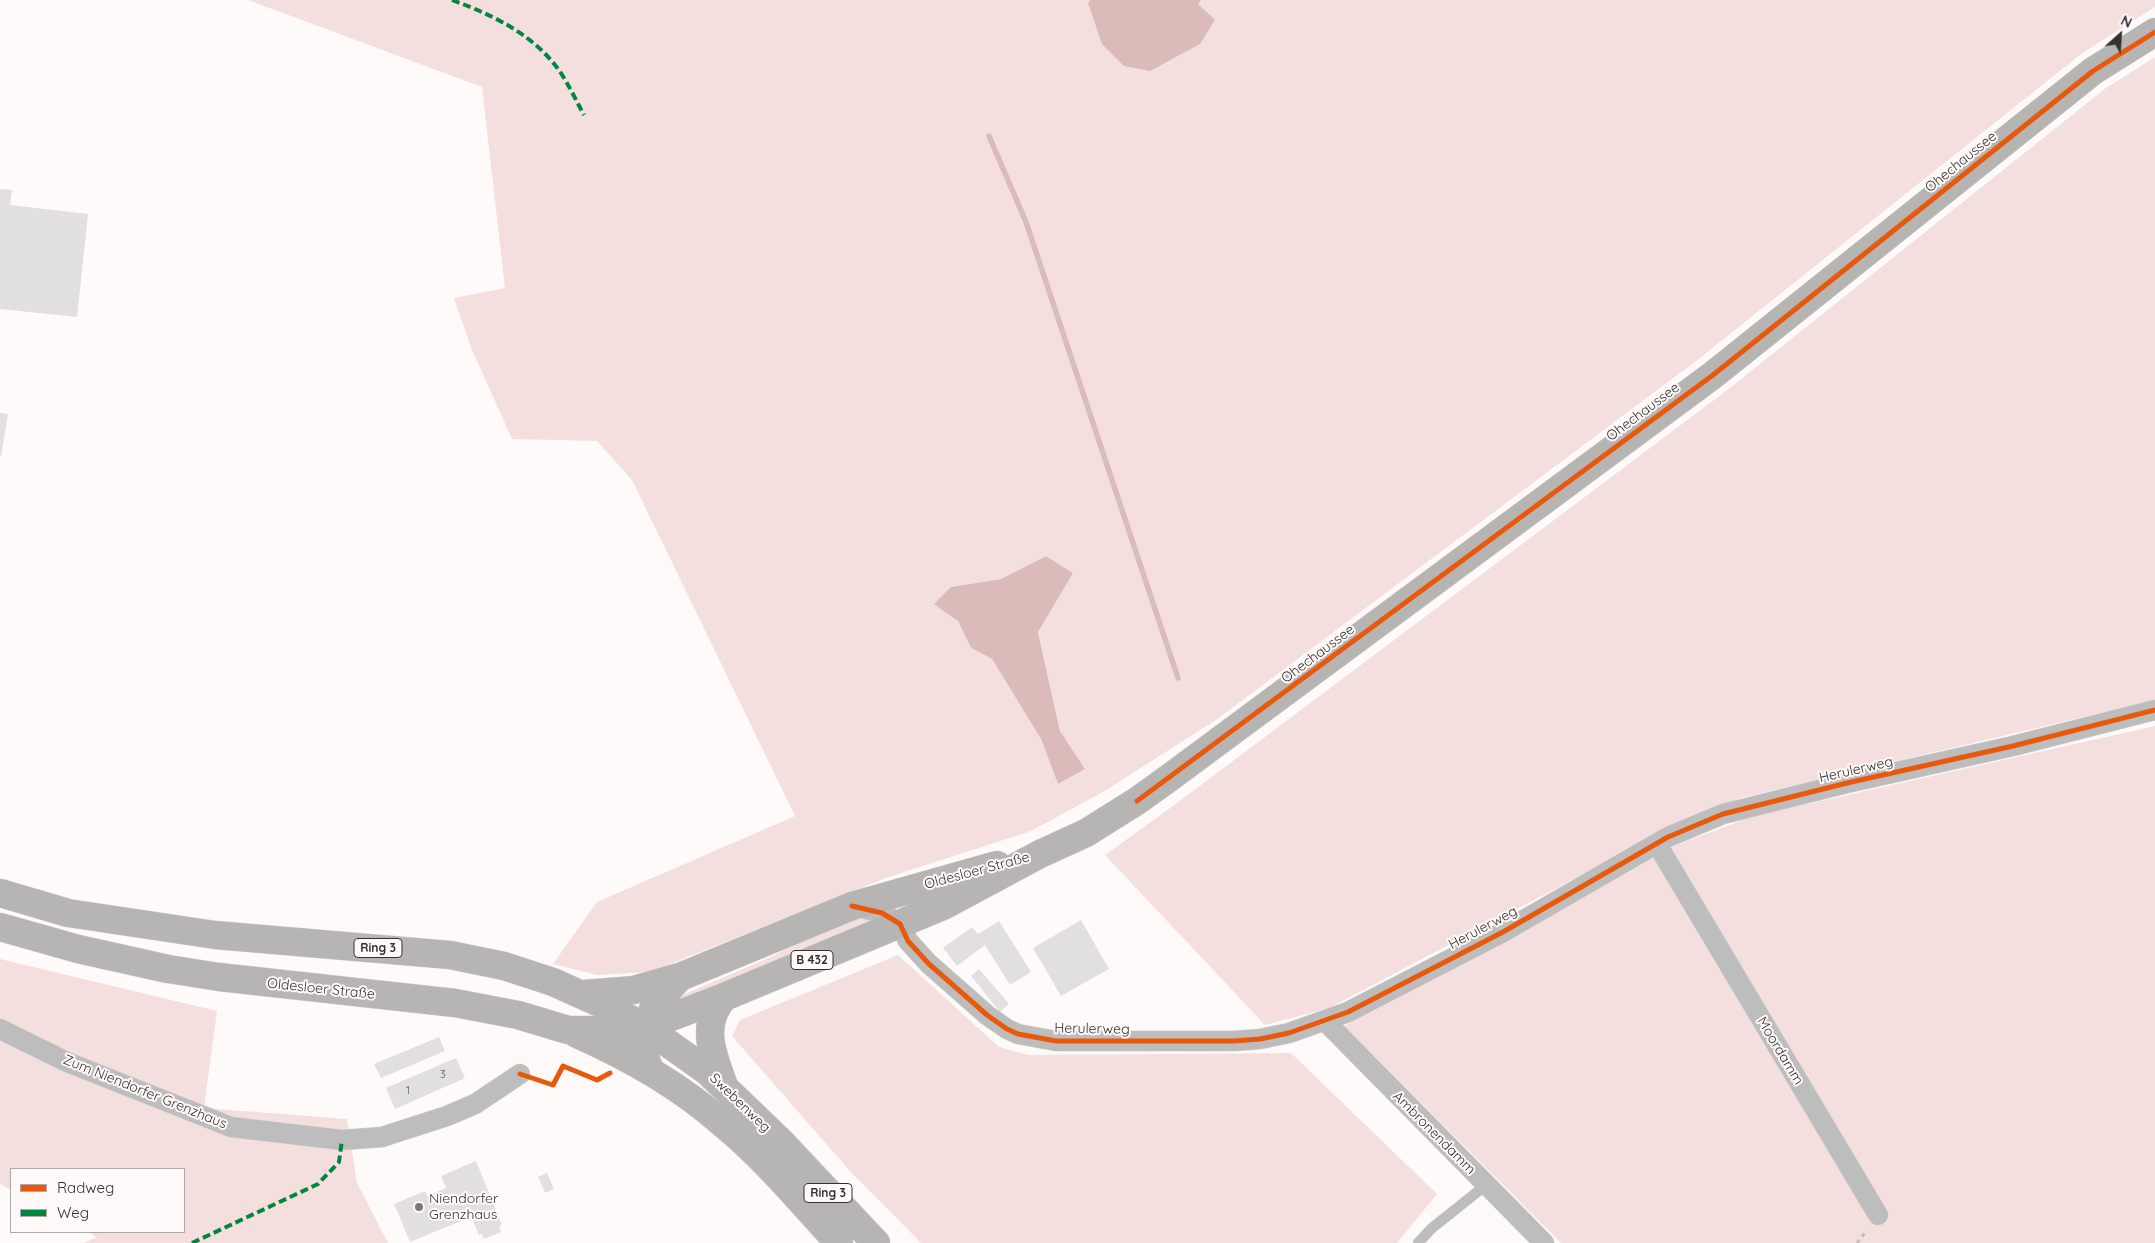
<!DOCTYPE html>
<html>
<head>
<meta charset="utf-8">
<style>
  body { margin:0 }
  #map { position:relative; width:2155px; height:1243px; overflow:hidden; background:#fefafa; font-family:Quicksand,sans-serif }
  canvas { display:block }
  .legend { position:absolute; left:10px; top:1168px; width:175px; height:65px; box-sizing:border-box; background:#fff9f9; border:1px solid #ada9a9; margin:0; padding:6px 9px; list-style:none; font-size:15px; color:#333131 }
  .legend li { display:flex; align-items:center; gap:10px; height:25px }
  .legend b { width:25px; border:1px solid #ada9a9 }
  .north { position:absolute; left:2095px; top:10px; width:50px; height:50px; -webkit-text-stroke:4px #fff9f9; paint-order:stroke; rotate:26deg; font-size:14px; font-weight:700; line-height:20px; text-align:center; color:#333131 }
  .north::after { content:''; display:block; margin:auto; width:18px; height:22px; background:#333131; clip-path:polygon(50% 0,100% 100%,50% 72%,0 100%) }
</style>
</head>
<body>
<div id="map">
<canvas width="2155" height="1243"></canvas>
<ul class="legend">
<li><b style="height:6px;background:#e8590c"></b>Radweg</li>
<li><b style="height:6px;background:#00873e"></b>Weg</li>
</ul>
<div class="north">N</div>
</div>
<script>
const ctx = document.querySelector('canvas').getContext('2d');
ctx.lineJoin = 'round';
function fillPath(path, color) { ctx.fillStyle = color; ctx.fill(path, 'evenodd'); }
function strokePath(path, color, width, dash) { ctx.strokeStyle = color; ctx.lineWidth = width; ctx.lineCap = dash ? 'butt' : 'round'; ctx.setLineDash(dash || []); ctx.stroke(path); }
function drawText(font, color, halo, rows, align = 'center') {
  ctx.font = font + ' Quicksand,sans-serif'; ctx.lineWidth = 4; ctx.setLineDash([]); ctx.textBaseline = 'middle'; ctx.strokeStyle = halo; ctx.fillStyle = color; for (const [text, x, y, turn = 0] of rows) {
    ctx.save(); ctx.translate(x, y); ctx.rotate((+turn || 0) * Math.PI / 180); ctx.textAlign = isNaN(turn) ? turn : align; if (halo) ctx.strokeText(text, 0, 0); ctx.fillText(text, 0, 0); ctx.restore();
  }
}
const green = new Path2D(`
  M248 0H2155V7L2081 54 1700 358 1216 720 1103 792 1031 831 886 878 650 972 597 975 553 964 597 902 795 816 632 480 597 441 512 439 472 350 454 298 505 288 482 87ZM1046 556 1073 573 1038 631 1060 731 1085 769 1058 784 1041 739 992 659 971 648 958 621 951 587 1001 579Z
  M2155 57V700L1740 798 1665 831 1329 1008 1265 1025 1105 855 1173 806 1726 391 2106 88Z
  M2155 726V1243H1561L1344 1026 1671 847 1754 816Z
  M863 917 874 921 682 1003 673 999 773 956 829 926Z
  M898 955 999 1047 1028 1055 1291 1053 1437 1194 1397 1243H921L849 1170 732 1036 740 1020Z
  M0 959 217 1011 204 1108 347 1119 357 1183 388 1243H84L97 1237 88 1232H184V1169H11V1190L0 1184Z`);
const water = new Path2D(`
  M1091 0H1201L1198 4 1215 20 1200 44 1150 71 1124 66 1102 44 1088 3Z
  M1046 556 1073 573 1038 632 1060 731 1085 769 1058 784 1041 739 992 659 971 648 958 621 934 604 951 587 1001 579Z`);
const stream = new Path2D(`
  M989 136 1026 222 1178 678`);
const building = new Path2D(`
  M0 189 12 190 10 205 88 214 77 317 0 309Z
  M0 413 8 414 1 456H0Z
  M1081 920 1109 969 1061 996 1033 948Z
  M999 921 1031 972 1010 985 985 945 957 966 943 948 972 927 978 934Z
  M979 969 1009 1004 1000 1012 971 976Z
  M439 1037 445 1051 381 1078 374 1064Z
  M456 1058 465 1078 395 1109 386 1088Z
  M476 1161 502 1225 499 1227 501 1232 484 1239 482 1234 479 1235 471 1217 410 1242 394 1204 425 1191 427 1196 446 1188 441 1176Z
  M547 1173 554 1189 545 1193 538 1177Z`);
const path = new Path2D(`
  M537 1080 553 1085 563 1066 597 1080 610 1073
  M1857 1243 1867 1230`);
const lane = new Path2D(`
  M1418 1243 1432 1228 1486 1185`);
const street = new Path2D(`
  M1657 844 1878 1215
  M854 906 882 913 900 924 908 941 929 964 987 1015 1007 1029 1018 1034 1056 1041H1234L1260 1039 1289 1033 1348 1012 1503 932 1668 837 1723 814 1847 783 2013 746 2155 710
  M1325 1021 1544 1243
  M0 1029 67 1062 231 1127 342 1140 382 1137 447 1116 475 1104 520 1074`);
const primary = new Path2D(`
  M0 893 68 913 215 935 450 955 504 966 553 982 602 1004 645 1027 707 1071 781 1142 876 1243
  M0 927 78 949 168 969 219 977 455 1003 518 1015 568 1030H604L645 1027 724 997 945 905 1040 854 1086 833 1137 801 1169 778 1713 375 2093 71 2155 32
  M584 994 634 990 679 977
  M577 1034C629 1057 679 1085 722 1123 765 1158 801 1202 839 1243
  M650 1071 642 1048 645 1027 656 1003 680 977 852 906 997 865
  M723 1083C712 1053 700 1024 724 997`);
const quiet = new Path2D(`
  M452 0C490 14 529 32 555 65 567 80 575 99 584 115
  M192 1243 318 1184 339 1162 342 1140`);
const cycleway = new Path2D(`
  M1137 801 1713 375 2093 71 2155 32
  M852 906 882 913 900 924 908 941 929 964 987 1015 1007 1029 1018 1034 1056 1041H1234L1260 1039 1289 1033 1348 1012 1503 932 1668 837 1723 814 1847 783 2013 746 2155 710
  M520 1074 553 1085 563 1066 597 1080 610 1073`);
const markers = [
  [419,1207,5,"#7a7777"]
];
const numberNames = [
  ["3",443,1075],
  ["1",408,1091]
];
const shields = [
  [378,948,48],
  [812,960,42],
  [828,1193,48]
];
const shieldNames = [
  ["Ring 3",378,948],
  ["B 432",812,960],
  ["Ring 3",828,1193]
];
const streetNames = [
  ["Ohechaussee",1961,162,-39],
  ["Ohechaussee",1643,412,-37],
  ["Ohechaussee",1318,654,-37],
  ["Herulerweg",1856,770,-13],
  ["Oldesloer Straße",977,871,-15],
  ["Herulerweg",1483,928,-28],
  ["Oldesloer Straße",321,989,6],
  ["Herulerweg",1092,1029,1],
  ["Moordamm",1780,1051,59],
  ["Zum Niendorfer Grenzhaus",145,1092,22],
  ["Swebenweg",740,1103,44],
  ["Ambronendamm",1434,1133,45]
];
const poiNames = [
  ["Niendorfer",429,1199],
  ["Grenzhaus",429,1215]
];
fillPath(green, '#f5dfde');
fillPath(water, '#dabbb9');
strokePath(stream, '#dabbb9', 5.5);
fillPath(building, '#e2dfdf');
strokePath(lane, '#d9d7d7', 11);
strokePath(street, '#d9d7d7', 21);
strokePath(primary, '#d9d7d7', 29);
strokePath(path, '#bebcbc', 3, [4, 4]);
strokePath(lane, '#bebdbd', 10);
strokePath(street, '#bebdbd', 20);
strokePath(primary, '#b7b5b4', 28);
strokePath(quiet, '#00873e', 4, [8, 4]);
strokePath(cycleway, '#e8590c', 5);
for (const [x, y, r, color] of markers) { const dot = new Path2D(); dot.arc(x, y, r, 0, 2 * Math.PI); ctx.fillStyle = color; ctx.fill(dot); strokePath(dot, '#fff9f9', 2); }
drawText('11px', '#5f5c5c', null, numberNames);
for (const [x, y, w] of shields) { const box = new Path2D(); box.roundRect(x - w / 2, y - 9.5, w, 19, 4); ctx.fillStyle = '#fff9f9'; ctx.fill(box); strokePath(box, '#333131', 1); }
drawText('bold 12px', '#333131', null, shieldNames);
drawText('14px', '#333131', '#fff9f9', streetNames);
drawText('14px', '#333131', '#fff9f9', poiNames, 'left');
</script>
</body>
</html>
